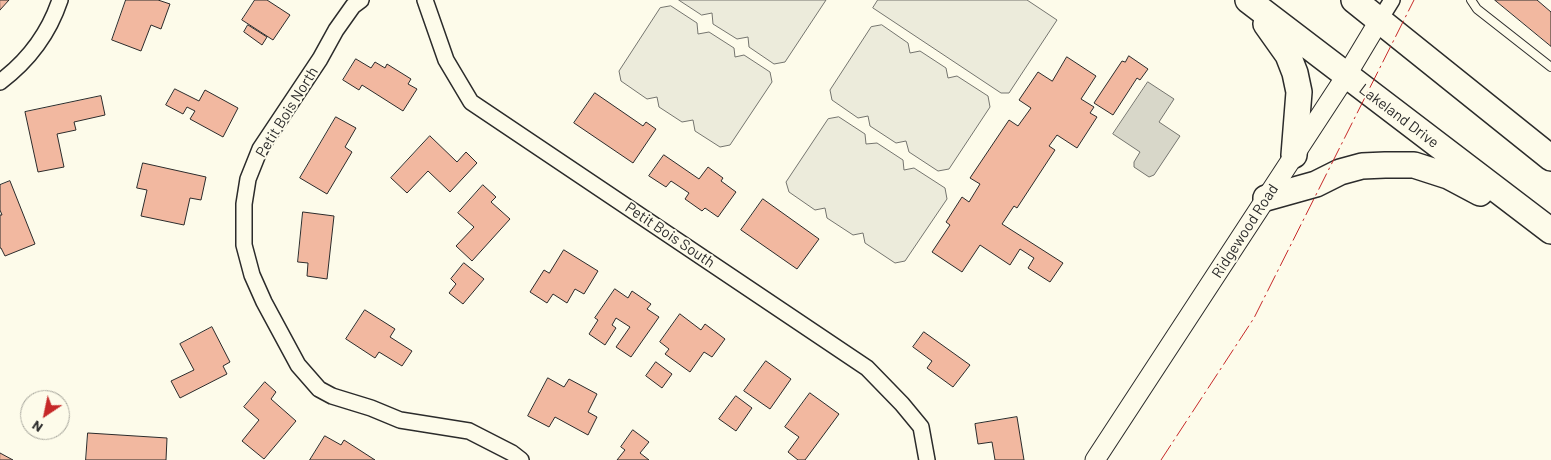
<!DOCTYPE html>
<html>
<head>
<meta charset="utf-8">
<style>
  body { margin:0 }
  #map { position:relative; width:1551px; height:460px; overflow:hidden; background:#fdfbea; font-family:Barlow,sans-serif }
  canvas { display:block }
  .north { position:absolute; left:20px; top:390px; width:50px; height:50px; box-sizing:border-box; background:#fdfbea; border:1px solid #a9a89e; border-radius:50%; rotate:214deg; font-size:14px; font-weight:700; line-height:20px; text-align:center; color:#2b2b2b }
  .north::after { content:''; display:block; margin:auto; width:18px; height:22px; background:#c62828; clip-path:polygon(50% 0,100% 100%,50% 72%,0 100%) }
</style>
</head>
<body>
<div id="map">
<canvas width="1551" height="460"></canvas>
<div class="north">N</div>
</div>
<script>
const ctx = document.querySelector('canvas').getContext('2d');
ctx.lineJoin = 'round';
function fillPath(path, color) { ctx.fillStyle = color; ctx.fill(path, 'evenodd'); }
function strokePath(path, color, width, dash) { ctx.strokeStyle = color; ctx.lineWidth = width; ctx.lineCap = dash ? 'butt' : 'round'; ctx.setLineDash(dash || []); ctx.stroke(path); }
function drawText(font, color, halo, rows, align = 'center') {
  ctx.font = font + ' Barlow,sans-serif'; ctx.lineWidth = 4; ctx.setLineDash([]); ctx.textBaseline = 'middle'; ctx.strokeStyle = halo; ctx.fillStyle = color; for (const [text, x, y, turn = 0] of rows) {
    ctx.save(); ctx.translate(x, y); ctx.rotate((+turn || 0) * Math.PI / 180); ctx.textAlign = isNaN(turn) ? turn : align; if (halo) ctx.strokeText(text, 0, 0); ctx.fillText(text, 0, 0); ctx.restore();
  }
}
const green = new Path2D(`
  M679 0H826L785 62 774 64 749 47 748 37 737 39 713 24 712 13 702 15Z
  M878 0H1027L1057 20 1009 93H1001L873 8Z
  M671 6 697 23 698 34 709 32 734 48 735 57 744 55 770 72 772 82 730 145 720 147 695 131 693 120 682 122 659 107 657 97 647 99 621 81 619 71 660 8Z
  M882 25 908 43 910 53 920 51 946 68 948 78 957 76 988 96 990 107 949 169 938 171 909 152 906 141 896 143 870 126 868 116 858 118 832 100 830 90 871 27Z
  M839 117 865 134 866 144 877 143 903 160 904 170 914 168 945 188 947 199 905 261 895 263 865 243 863 233 853 235 827 218 825 208 815 210 789 192 786 182 828 119Z`);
const water = new Path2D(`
  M1148 82 1174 99 1159 122 1180 136 1154 175 1149 177 1134 167V162L1140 152 1113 134Z`);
const building = new Path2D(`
  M0 0H9L0 10Z
  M126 0H158L170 4 161 29 151 25 141 51 112 40Z
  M255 0H267L290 15 273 40 242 20Z
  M1495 0H1537L1551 12V46Z
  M248 25 267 37 262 45 244 32Z
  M1129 56 1148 69 1140 80 1137 78 1113 115 1094 103 1122 61 1125 62Z
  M1067 57 1096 76 1081 99 1094 107 1090 113 1097 117 1077 148 1057 135 1049 146 1055 150 1017 208 1014 206 1002 224 1063 263 1050 282 1028 268 1034 258 1020 249 1010 265 980 245 962 272 932 252 950 225 946 222 962 197 969 202 980 184 970 178 1009 120 1018 126 1031 108 1019 100 1038 72 1052 81Z
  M356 59 371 68 375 62 385 68 387 64 411 79 408 84 417 89 403 111 362 85 359 90 343 80Z
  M175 89 199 101 205 90 238 108 223 137 190 119 195 111 187 107 183 114 166 105Z
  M595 93 643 126 646 122 656 129 633 163 574 123Z
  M101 96 105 115 74 122 76 130 57 134 64 167 38 172 25 112Z
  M336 117 356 128 345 147 352 152 327 194 300 178Z
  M430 136 457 162 466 152 477 163 450 192 428 171 407 193 391 178Z
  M664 155 699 179 708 167 723 178 721 181 736 192 718 217 705 208 702 211 685 199 689 193 671 181 666 187 649 176Z
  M143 163 206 177 201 200 190 198 184 225 141 216 147 190 137 188Z
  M10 181 35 244 5 256 1 248H0V215H2L0 210V185Z
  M483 185 496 197 491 202 510 219 472 261 456 246 474 227 458 213Z
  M763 199 819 239 797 269 741 230Z
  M303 212 334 216 327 279 307 276 308 263 298 262Z
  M564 250 598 271 584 294 575 289 567 303 553 294 547 303 530 292 544 270 549 273Z
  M464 263 484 279 463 304 449 293 456 284 451 279Z
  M615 289 628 298 632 291 651 304 647 309 659 317 631 357 616 347 630 327 616 318 612 325 616 328 605 345 589 334 598 320 595 318Z
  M365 310 395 329 390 337 412 351 402 366 379 352 375 358 346 339Z
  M680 314 701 330 705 324 725 339 712 357 704 352 690 372 665 354 669 349 660 342Z
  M212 327 230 362 223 366 227 374 180 398 171 381 194 370 180 344Z
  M924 332 970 365 953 387 927 368 932 361 913 347Z
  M766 361 791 379 770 409 744 391Z
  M656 362 672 374 662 388 646 376Z
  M548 378 564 387 569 379 597 394 588 412 597 417 588 435 555 417 549 427 528 416Z
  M265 382 276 392 271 399 296 421 264 459 242 441 259 420 244 407Z
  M810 393 839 414 805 460H798L788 452 799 437 785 427Z
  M736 396 752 408 736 431 719 419Z
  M1017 417 1024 460H995L992 442 978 444 975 424Z
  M633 430 649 442 640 453 649 460H617L625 450 621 447Z
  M88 433 167 438 166 460H86Z
  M325 436 341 445 344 440 375 460H310Z
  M0 453 13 460H0Z`);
const service = new Path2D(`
  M1471 0 1477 9 1551 67`);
const minor = new Path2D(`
  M361 0 353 6 336 30 320 59 260 149 248 179 244 204V245L252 275 264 302 298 365 319 389 332 396 371 408 400 420 469 431 512 453 521 460
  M425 0 446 60 471 102 867 368 902 404 921 427 927 460
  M1379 21 1392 0
  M0 82C28 61 49 33 60 0`);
const tertiary = new Path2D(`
  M1095 460 1346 76 1379 21`);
const trunk = new Path2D(`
  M1248 0 1551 231
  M1354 0 1551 158
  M1266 24 1288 55 1295 73 1299 92 1294 155
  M1266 198 1316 184 1340 172 1362 166 1385 165H1414L1448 176 1480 193`);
const power = new Path2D(`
  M1161 460 1254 318 1414 0`);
const streetNames = [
  ["Petit Bois North",287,112,-58],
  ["Lakeland Drive",1399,116,37],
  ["Ridgewood Road",1245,231,-57],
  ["Petit Bois South",670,235,34]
];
fillPath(green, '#ecebdb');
strokePath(green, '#74746e', 1);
fillPath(water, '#d8d7c9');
strokePath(water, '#74746e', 1);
fillPath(building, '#f2b8a0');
strokePath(building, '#2b2b2b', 1);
strokePath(service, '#2b2b2b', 10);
strokePath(minor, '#2b2b2b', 18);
strokePath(tertiary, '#2b2b2b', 21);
strokePath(trunk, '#2b2b2b', 28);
strokePath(service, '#fdfbea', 8);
strokePath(minor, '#fdfbea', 15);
strokePath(tertiary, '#fdfbea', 19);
strokePath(trunk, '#fdfbea', 25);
strokePath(power, '#c62828', 1, [18, 4, 2.5, 4]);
drawText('15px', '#2b2b2b', '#fdfbea', streetNames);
</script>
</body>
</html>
